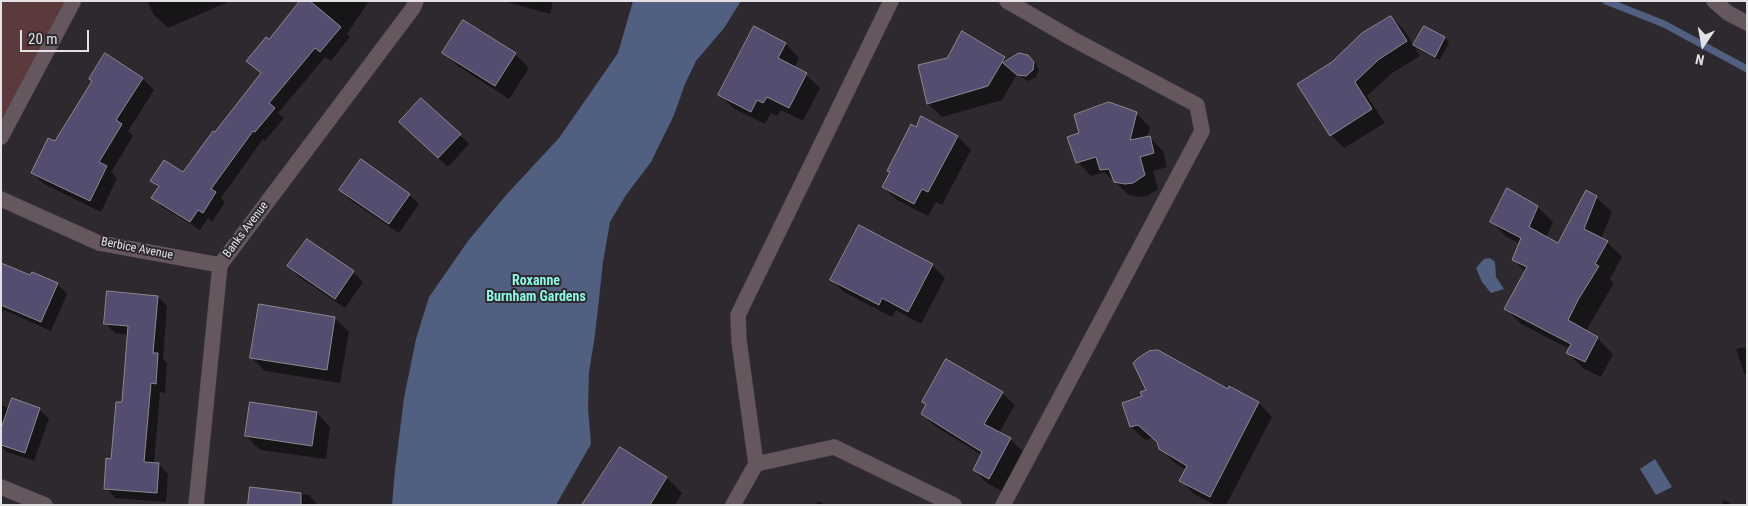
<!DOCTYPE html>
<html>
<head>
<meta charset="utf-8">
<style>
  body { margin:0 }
  #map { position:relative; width:1748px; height:506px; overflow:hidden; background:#2d292e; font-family:"Roboto Condensed",sans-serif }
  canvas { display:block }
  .frame { position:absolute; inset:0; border:2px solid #e3e1e4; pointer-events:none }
  .north { position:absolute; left:1678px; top:20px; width:50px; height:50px; -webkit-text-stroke:4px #2d292e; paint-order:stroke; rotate:192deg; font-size:14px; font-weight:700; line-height:20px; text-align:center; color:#e3e1e4 }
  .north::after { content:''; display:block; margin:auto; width:18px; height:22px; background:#e3e1e4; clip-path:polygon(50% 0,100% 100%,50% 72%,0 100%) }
  .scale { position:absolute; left:20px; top:30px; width:69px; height:22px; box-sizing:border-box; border:2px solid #e3e1e4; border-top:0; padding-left:6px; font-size:15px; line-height:18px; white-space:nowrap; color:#e3e1e4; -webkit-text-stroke:4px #2d292e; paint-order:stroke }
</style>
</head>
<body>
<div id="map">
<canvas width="1748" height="506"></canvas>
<div class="frame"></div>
<div class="north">N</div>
<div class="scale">20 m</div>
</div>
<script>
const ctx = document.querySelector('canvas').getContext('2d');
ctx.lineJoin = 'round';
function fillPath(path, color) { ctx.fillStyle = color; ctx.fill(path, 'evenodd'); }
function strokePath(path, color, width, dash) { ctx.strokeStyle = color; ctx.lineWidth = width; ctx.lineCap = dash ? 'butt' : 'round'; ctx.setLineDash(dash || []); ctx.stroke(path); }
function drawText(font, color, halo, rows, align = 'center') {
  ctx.font = font + ' "Roboto Condensed",sans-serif'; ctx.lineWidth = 4; ctx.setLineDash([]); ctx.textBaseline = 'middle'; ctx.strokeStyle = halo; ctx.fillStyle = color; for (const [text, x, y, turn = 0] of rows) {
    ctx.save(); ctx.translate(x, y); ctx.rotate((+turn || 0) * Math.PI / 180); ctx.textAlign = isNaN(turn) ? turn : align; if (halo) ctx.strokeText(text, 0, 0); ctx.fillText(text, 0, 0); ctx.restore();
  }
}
const green = new Path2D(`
  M1 1H72L1 137Z`);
const water = new Path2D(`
  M633 1H741L724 28 696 61 685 84 674 115 651 162 626 195 610 222 603 262 595 335 589 372 588 408 591 444 556 505H392L395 470 404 398 416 339 429 297 468 241 507 194 559 138 618 53Z
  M1490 258 1495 262 1496 277 1504 289 1491 293 1482 282 1476 268 1484 259Z
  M1655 459 1672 487 1656 495 1640 469Z`);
const shadow = new Path2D(`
  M147 1H228V2L168 28 154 15Z
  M313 1H369L347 34 350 37 331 61 325 57 278 113 284 118 265 141 263 139 221 198 225 202 212 222 208 218 200 230 162 207 153 198 159 188 152 181 184 173 262 74 257 70 269 41Z
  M504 1H553L550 14Z
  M1391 17 1405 31 1414 46 1424 27 1445 38 1449 42 1440 60 1415 48 1420 56 1392 73 1367 96 1385 123 1344 148 1331 135 1333 63Z
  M754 28 786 44 799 58 794 68 806 75 820 88 803 121 781 110 777 116 771 113 765 124 733 108 719 94Z
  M444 52 515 54 529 68 509 99 458 66Z
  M1024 54 1031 58 1036 63 1039 71 1035 78 1027 81 1017 74 1002 100 942 117 928 104 920 66 1004 58 1007 62Z
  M106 55 143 79 154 90 128 131 133 136 111 172 117 178 101 212 44 184 32 172 56 143 93 81Z
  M1136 113 1150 127 1147 138 1149 137 1163 151 1167 167 1153 171 1158 189 1147 196 1139 197 1129 195 1104 172 1091 176 1078 162Z
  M916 128 958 137 971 150 942 205 936 202 928 216 897 200 883 187 891 173 888 170Z
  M410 132 460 135 469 144 448 167Z
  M341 190 409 195 419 204 399 233 350 200Z
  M1596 197 1612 212 1601 239 1607 242 1622 257 1610 279 1614 283 1586 331 1597 338 1613 354 1601 377 1583 368 1568 353 1570 349 1521 324 1506 309 1526 272 1514 260 1520 244 1507 237 1491 222 1538 207 1553 222 1546 238 1558 245Z
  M307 241 353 272 363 282 345 308 298 276 289 266Z
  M1 264 31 277 57 284 67 294 51 331 4 310 1 314Z
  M932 265 945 278 921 324 896 310 892 317 844 292 831 279Z
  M158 297 167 306 163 359 167 364 165 393 160 392 154 464H159L168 474 166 502 115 498 106 488 123 404 128 335 115 333 106 324Z
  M260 306 335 318 349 332 340 383 265 371 251 357Z
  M1747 347V376L1744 373 1736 349Z
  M1230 388 1259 403 1272 417 1226 505H1215L1194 494 1181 480 1186 470 1174 462 1160 448 1158 443 1153 438 1145 440 1131 427 1123 404 1228 391Z
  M1002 393 1015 405 999 433 1010 439 1023 452 1002 491 987 483 974 470 982 455 935 426 922 414 927 405 923 402Z
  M1 405 9 409H39L49 419 34 461 7 452 1 446Z
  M317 413 330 427 326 459 260 450 246 436Z
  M620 449 667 478 682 493 675 505H584Z
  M251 488 309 495 318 505H249Z
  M1724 500 1733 505H1722Z
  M818 501 825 505H816Z`);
const stream = new Path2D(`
  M1606 1 1664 24 1747 69`);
const building = new Path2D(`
  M300 1H310L341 27 320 52 315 48 269 103 275 108 255 132 253 131 211 189 216 192 203 213 198 210 190 222 151 198 159 186 150 181 164 160 183 172 213 131 215 132 261 73 246 61 266 37 269 39Z
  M1391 16 1407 41 1378 60 1355 82 1372 109 1330 136 1297 84 1332 62 1362 33Z
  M463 20 516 53 495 86 442 53Z
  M754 26 786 43 778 58 807 73 789 108 767 97 763 103 757 100 751 112 718 95Z
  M1424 26 1445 37 1435 57 1413 45Z
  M962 31 1005 57 988 86 927 104 918 65 947 58Z
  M105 53 143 78 116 120 122 124 99 162 107 166 90 201 31 173 48 138 55 141 92 81 89 79Z
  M1019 53 1028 55 1034 62 1033 70 1026 76 1017 75 1003 63Z
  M421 98 461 134 438 158 399 122Z
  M1109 102 1137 112 1130 140 1150 136 1154 153 1140 157 1145 175 1133 183 1125 184 1114 182 1109 169 1100 170 1096 157 1076 163 1067 137 1079 133 1074 115Z
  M921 116 958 136 928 192 922 189 914 204 882 187 890 172 887 171 911 124 916 127Z
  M361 159 410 194 389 224 339 190Z
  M1507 188 1538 206 1529 227 1558 243 1586 190 1597 196 1584 229 1608 241 1595 264 1599 266 1578 300 1568 320 1598 337 1585 362 1566 353 1571 344 1504 309 1527 267 1512 260 1521 238 1490 222Z
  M859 225 933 264 908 312 882 298 879 305 830 280Z
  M307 239 354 271 335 299 287 266Z
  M1 263 30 275 32 272 58 283 41 322 1 305Z
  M107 291 158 296 153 353H158L156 384 151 383 144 462 159 463 157 493 104 489 106 458 111 459 116 402H122L128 326 104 324Z
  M259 304 335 317 327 370 250 358Z
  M1158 350 1228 389 1229 386 1259 402 1210 497 1179 481 1187 466 1159 449 1157 442 1138 425 1130 427 1122 403 1142 396 1140 392 1146 390 1133 363 1138 358 1149 351Z
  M946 359 1003 392 984 424 1011 438 989 479 973 470 982 452 921 414 926 404 922 402Z
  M12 398 40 408 25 453 1 445V429Z
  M250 402 317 412 312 446 245 436Z
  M620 447 667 477 650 505H582Z
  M250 487 301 493V505H248Z`);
const minor = new Path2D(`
  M1714 1 1728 13 1747 23
  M1 137 73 2 72 1
  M1 199 99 243 220 265
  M756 464 834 447 954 505
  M1 487 45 505
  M196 505 220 265 413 8 416 1
  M733 505 756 464 739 341 738 315 891 1
  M1003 505 1202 131 1197 105 1071 38 1007 1`);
const streetNames = [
  ["Banks Avenue",246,230,-53],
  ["Berbice Avenue",137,249,11]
];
const neighbourhoodNames = [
  ["Roxanne",536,281],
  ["Burnham Gardens",536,297]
];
fillPath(green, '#5c393b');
fillPath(water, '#516080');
fillPath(shadow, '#0007');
strokePath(stream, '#516080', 7);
fillPath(building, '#544d6f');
strokePath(building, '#8a898f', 1);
strokePath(minor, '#4a464b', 16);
strokePath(minor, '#66565d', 15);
drawText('12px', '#e3e1e4', '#2d292e', streetNames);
drawText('bold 14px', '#8ef6e5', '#2d292e', neighbourhoodNames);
</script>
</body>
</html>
